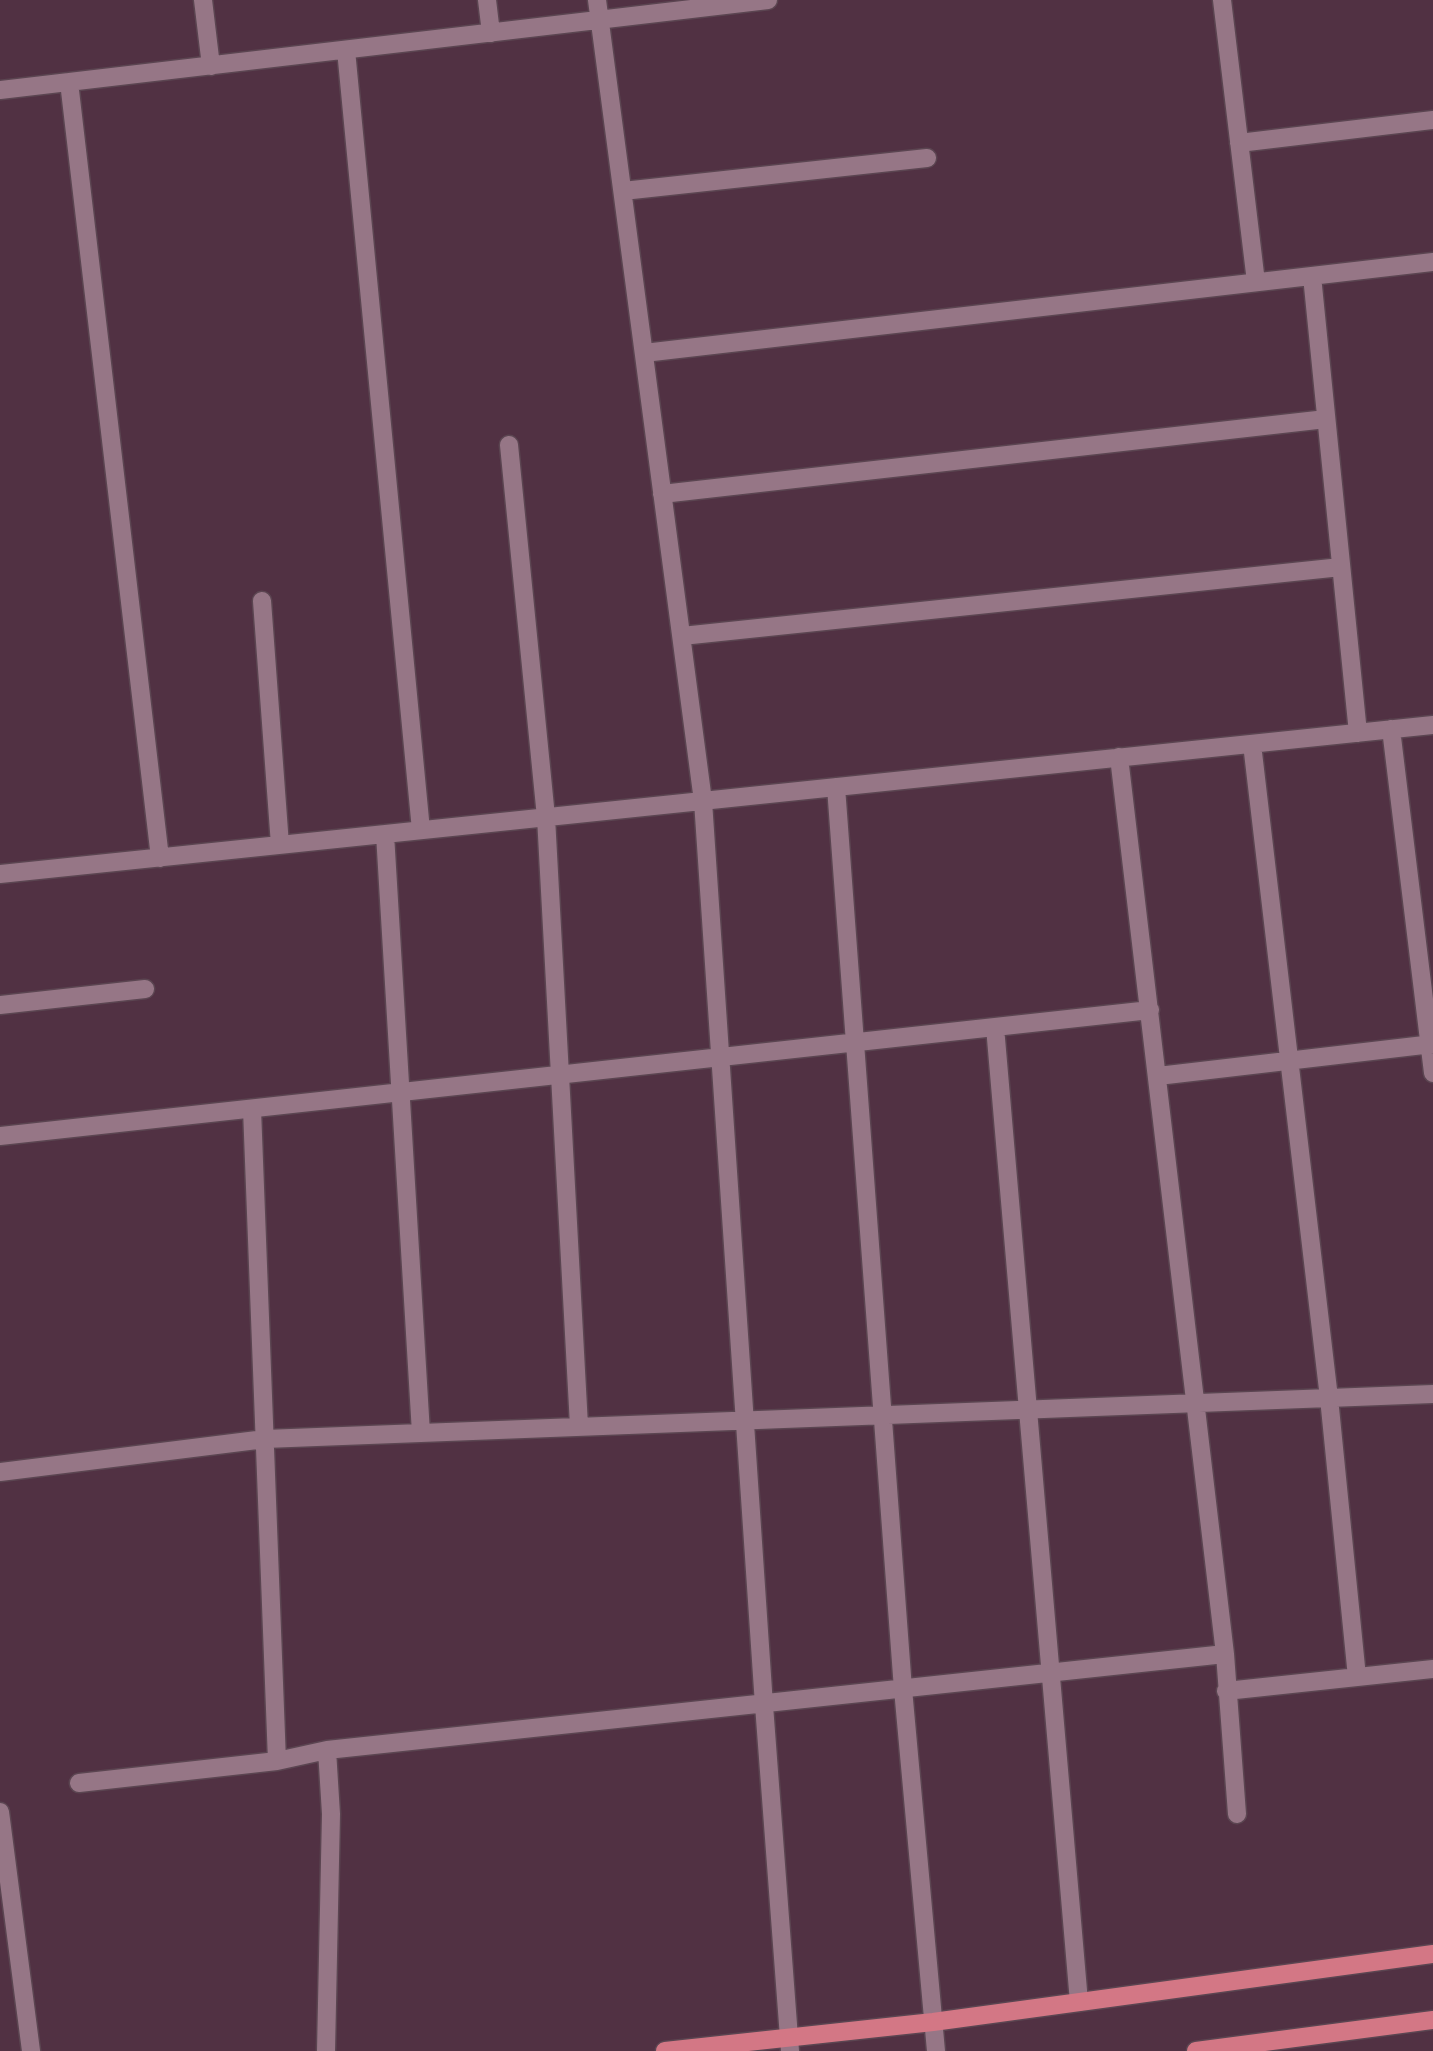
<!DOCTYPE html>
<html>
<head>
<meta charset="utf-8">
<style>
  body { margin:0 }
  canvas { display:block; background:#422836 }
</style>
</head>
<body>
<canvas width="1433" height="2051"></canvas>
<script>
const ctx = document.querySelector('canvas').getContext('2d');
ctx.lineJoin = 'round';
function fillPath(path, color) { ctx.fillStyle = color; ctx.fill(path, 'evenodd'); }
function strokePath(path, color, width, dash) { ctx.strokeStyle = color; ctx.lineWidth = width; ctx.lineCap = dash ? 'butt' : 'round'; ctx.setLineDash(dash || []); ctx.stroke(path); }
const built = new Path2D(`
  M0 0H1433V2051H0Z`);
const minor = new Path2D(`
  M203 0 211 66
  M487 0 491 33
  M597 0 703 801 764 1705 790 2051
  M1222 0 1256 282
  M346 50 421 830
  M69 82 160 858
  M0 90 768 0
  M1239 143 1433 120
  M623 191 927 158
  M1312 276 1358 733
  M644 353 1433 262
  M509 445 546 817 579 1426
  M662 494 1326 419
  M262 601 280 845
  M682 636 1341 567
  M1391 729 1433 1073
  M1252 744 1329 1398 1357 1677
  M1119 757 1225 1654 1237 1814
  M836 787 903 1689 936 2051
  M385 834 421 1433
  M0 874 1433 725
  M0 1005 145 989
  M995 1027 1079 2002
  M1158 1076 1433 1044
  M252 1109 277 1761
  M0 1136 1150 1010
  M0 1472 265 1439 1433 1394
  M1226 1691 1433 1669
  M79 1783 277 1761 327 1750 1225 1654
  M0 1812 31 2051
  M326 2051 331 1814 327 1750`);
const major = new Path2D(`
  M665 2051 933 2022 1433 1954
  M1196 2051 1433 2020`);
fillPath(built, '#513143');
strokePath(minor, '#5b4551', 21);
strokePath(major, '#5b4551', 21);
strokePath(minor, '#967686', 18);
strokePath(major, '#d37785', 18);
</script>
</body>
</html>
